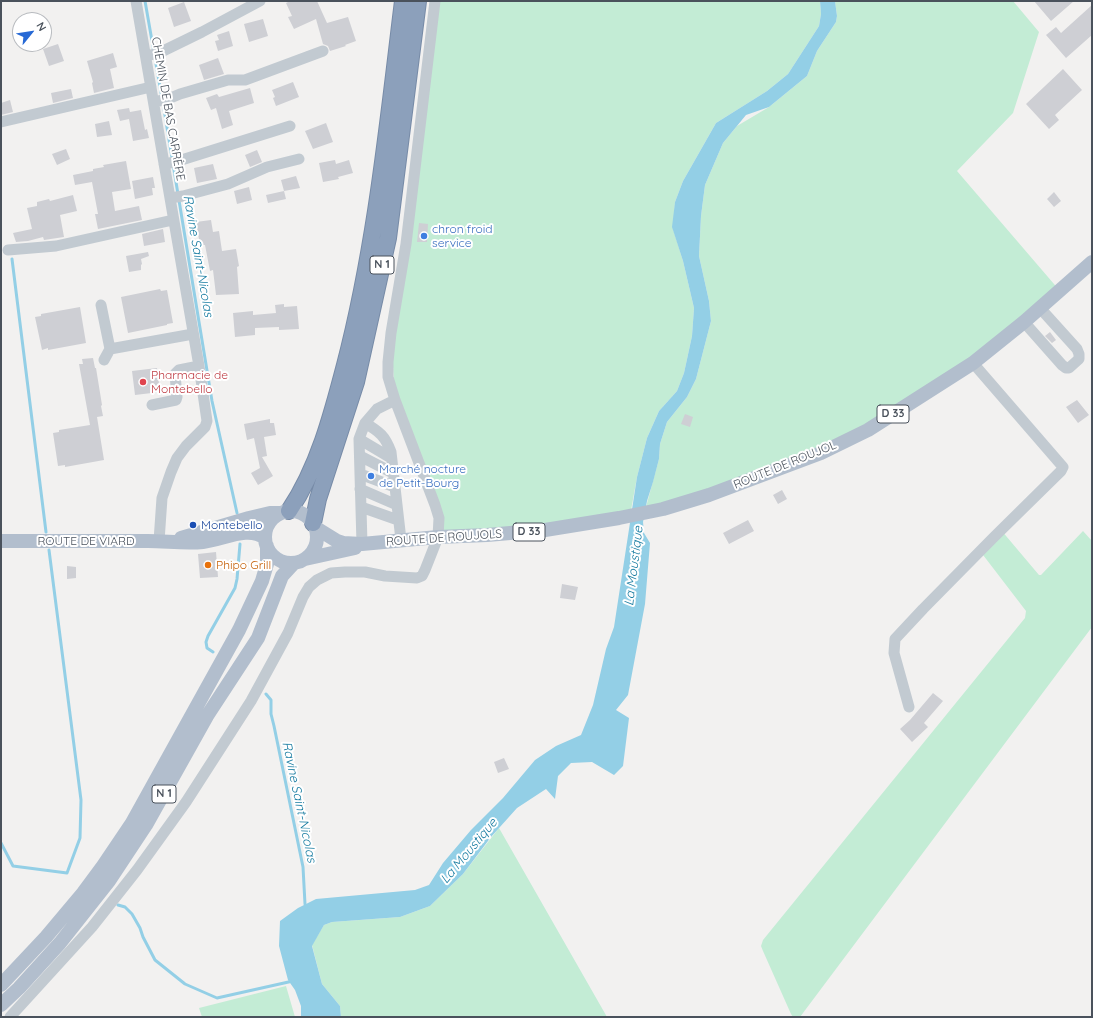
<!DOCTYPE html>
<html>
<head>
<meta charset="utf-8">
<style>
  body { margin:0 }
  #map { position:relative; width:1093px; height:1018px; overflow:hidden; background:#f2f1f0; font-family:Quicksand,sans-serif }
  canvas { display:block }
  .frame { position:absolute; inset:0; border:2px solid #4a525c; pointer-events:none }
  .north { position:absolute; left:12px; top:12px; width:40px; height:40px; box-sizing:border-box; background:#fff; border:1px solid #b7babe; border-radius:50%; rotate:60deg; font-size:11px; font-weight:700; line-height:16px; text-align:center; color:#4a525c }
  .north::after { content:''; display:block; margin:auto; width:14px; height:18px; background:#2769d5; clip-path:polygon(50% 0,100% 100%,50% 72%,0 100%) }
</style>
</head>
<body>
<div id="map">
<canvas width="1093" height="1018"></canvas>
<div class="frame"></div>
<div class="north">N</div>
</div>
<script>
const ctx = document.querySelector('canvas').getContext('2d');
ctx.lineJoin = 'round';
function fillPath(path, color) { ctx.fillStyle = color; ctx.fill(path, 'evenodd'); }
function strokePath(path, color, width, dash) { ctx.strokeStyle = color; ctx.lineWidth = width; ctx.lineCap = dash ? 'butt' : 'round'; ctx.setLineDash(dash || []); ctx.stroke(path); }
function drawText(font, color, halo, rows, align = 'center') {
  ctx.font = font + ' Quicksand,sans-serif'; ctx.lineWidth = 4; ctx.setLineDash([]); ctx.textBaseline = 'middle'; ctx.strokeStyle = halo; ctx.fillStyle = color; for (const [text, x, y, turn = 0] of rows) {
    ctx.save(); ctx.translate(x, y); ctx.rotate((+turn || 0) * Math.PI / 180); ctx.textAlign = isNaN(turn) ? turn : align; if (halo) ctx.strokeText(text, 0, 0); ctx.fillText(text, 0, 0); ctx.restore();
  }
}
const green = new Path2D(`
  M435 1H820L821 14 819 26 788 74 767 91 716 123 683 181 675 202 673 229 683 261 694 308 692 336 684 373 677 391 659 411 647 438 637 477 630 516 438 537 439 518 395 400 391 333Z
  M835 1H1013L1039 32 1013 113 957 171 1060 291 1040 308 868 430 765 475 646 507 659 459 660 444 667 422 687 397 696 379 711 321 709 301 699 256 701 216 705 185 723 143 737 126 769 107 807 76 817 51 836 22 837 16Z
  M1001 530 1039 575H1041L1083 531 1092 541V627L800 1017H793L791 1014 763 951 761 946 763 940 1025 618 1026 611 980 551Z
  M499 828 607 1017H341L340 1006 322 984 312 945 324 925 332 922 400 917 430 906 463 874Z
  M286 986 295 1017H202L199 1008Z`);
const water = new Path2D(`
  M820 1H835L837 16 836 22 817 51 807 76 769 107 746 115 723 143 705 185 701 216 699 256 709 301 711 321 696 379 687 397 667 422 660 444 659 459 653 482 647 501 643 522 644 533 650 543 645 604 628 695 616 710 629 718 623 766 614 775 592 762 571 763 558 776 555 799 546 789 517 808 491 837 463 874 430 906 400 917 332 922 324 925 312 946 322 984 340 1006 341 1017H301V1006L295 990 288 980 279 946 280 921 298 908 316 899 415 890 429 885 443 863 471 830 503 798 535 760 556 746 581 735 593 705 606 649 614 627 637 477 647 438 659 411 677 391 684 373 692 336 694 308 683 261 672 227 675 202 683 181 716 123 767 91 788 74 819 26 821 14Z`);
const stream = new Path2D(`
  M145 1 162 98
  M163 103 212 401 237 513
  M12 259 46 532
  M213 652 207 648 206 642 208 636 235 588 237 579 240 544
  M266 694 271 700V714L274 726 303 867 305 904 306 907
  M1 843 13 866 67 873 80 838 81 800 49 550
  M118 905 125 907 132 914 140 928 143 937 155 960 185 984 217 998 293 981`);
const building = new Path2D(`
  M290 1H317L327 23 348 17 356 41 345 45 346 46 330 51 328 46 323 44 316 19 294 29 288 17 292 16 286 3Z
  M1034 1H1074L1051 21Z
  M184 2 191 21 174 27 168 8Z
  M1092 5V35L1066 58 1046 35 1056 27 1061 33Z
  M263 19 268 36 249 42 244 24Z
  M229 31 233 46 218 51 215 41 219 40 217 35Z
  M58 44 64 61 49 66 43 49Z
  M113 53 117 67 110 69 114 88 94 93 92 83 93 82 87 61Z
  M218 58 224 74 204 80 199 65Z
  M1063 69 1082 90 1055 115 1059 120 1049 129 1026 104Z
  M293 82 299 97 276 106 273 98 275 97 272 90Z
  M250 88 254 103 229 111 233 125 222 129 216 108 211 110 206 98 217 94 219 97Z
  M71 89 73 98 53 103 51 93Z
  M10 100 13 112 1 115V103Z
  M129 108 130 112 141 110 145 130 147 129 149 138 133 141 129 119 120 121 117 110Z
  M109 121 112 135 97 137 95 124Z
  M326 123 333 142 313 149 305 131Z
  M66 149 70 159 57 165 52 154Z
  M257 150 262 162 250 167 245 155Z
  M335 160 336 164 349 160 353 173 338 177 339 179 323 182 319 163Z
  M126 161 131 189 112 192 115 211 139 206 142 220 98 229 95 214H98L92 182 75 185 73 175 93 171V169L104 167 103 165Z
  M213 164 217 179 197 183 194 168Z
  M296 176 300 188 284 191 286 199 268 203 266 195 284 191 281 180Z
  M153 177 155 188H152L153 195 135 199 132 181Z
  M249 187 252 200 237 204 234 191Z
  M1054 192 1061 201 1054 207 1047 199Z
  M73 195 77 211 60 215 64 237 44 240 43 237 28 241 16 242 13 233 32 229 27 208 37 206V202L49 199 50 201Z
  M211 220 213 232 219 231 222 251 236 249 239 266 237 267 239 294 216 295 213 270 210 271 205 245H200L196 222Z
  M419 223 428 224 427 242H417Z
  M163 229 165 242 144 246 142 234Z
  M148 252 149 256 141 259 142 264 141 265V270L129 272 126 256Z
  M160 289 161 291 167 290 173 323 167 324V325L128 333 121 297Z
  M284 304V307L297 306 299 329 279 330V327L255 328V335L235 337 233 313 253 311V315L276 313 275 305Z
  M80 307 86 343 48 350V348L42 350 35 317 41 316V314Z
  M1050 332 1056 340 1052 343 1045 336Z
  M93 358 95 368H96L102 405 101 406 103 416 97 417 104 460 65 467V465L58 466 53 433 59 432V430L90 425 79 364H83L82 359Z
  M157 368 160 392 135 395 132 371Z
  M1077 400 1089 415 1078 423 1066 407Z
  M685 414 693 417 690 427 681 424Z
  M270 419V423H274L276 435 264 437 267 456 262 457 273 476 258 485 251 473 260 468 254 438 247 440 244 424Z
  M782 490 787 499 778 504 773 495Z
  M748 520 754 531 729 544 723 533Z
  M216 552 218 577 200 578 198 554Z
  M67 566 76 567V578L67 579Z
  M562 584 578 587 575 600 560 598Z
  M933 693 943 701 924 723 928 727 912 742 900 729 910 720Z
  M504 758 509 769 498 773 494 762Z`);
const minor = new Path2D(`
  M136 1 199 366 207 421 205 427 186 446 177 458 171 472 162 498 159 541
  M146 56 159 53 202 32 260 1
  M154 102 168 99 180 94 228 80H245L323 51
  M1 122 151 87
  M164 164 175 162 290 126
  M170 198 183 196 228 184 267 167 299 159
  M8 250 56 246 173 220
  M101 305 110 349
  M1024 322 1062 365 1066 368H1069L1079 359V354L1077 349 1040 308
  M104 360 110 349 193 334
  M152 405 176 400 177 397 175 374 179 370 199 366
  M365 423C380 432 385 436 391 452L401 540
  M359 439 391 458
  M360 456 393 473
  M360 474 395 487
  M360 489 397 505
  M361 507 398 520
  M362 544 359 439 365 423 377 409 395 400
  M909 707 894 653 895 639 923 609 994 537 1061 471 1063 467 973 363
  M10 1017 92 927 137 870 186 802 251 701 288 633 303 597 309 587 317 580 331 573 345 572H365L385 576 417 578 422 576 425 570 438 537 439 518 435 505 395 400 388 377V362L391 333 406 244 435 1`);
const major = new Path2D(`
  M265 537a26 26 0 1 1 52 0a26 26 0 1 1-52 0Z
  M316 528 337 541 343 543 362 544 438 537 487 535 545 530 619 518 663 509 709 495 821 453 868 430 973 363 1024 322 1092 262
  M181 538 249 518 270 513H281
  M1 541C50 541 99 541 148 541 166 541 185 544 203 542 223 540 248 525 265 538
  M305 559 355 548
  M1 985 46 937 83 893 103 866 132 823 239 630 262 581 267 564V546
  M1 1005 19 988 60 943 109 881 146 825 207 716 258 638 282 576 294 563`);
const highway = new Path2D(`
  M289 511C318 468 332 415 345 365 376 246 388 123 403 1
  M313 523 318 499 356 382 388 238 418 1`);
const markers = [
  [424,236,4,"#3f7fe0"],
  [143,382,4,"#e0444e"],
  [371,476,4,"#3f7fe0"],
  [193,525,4,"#1a4fb4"],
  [208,565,4,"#e8710a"]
];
const shields = [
  [382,265,24],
  [893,414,32],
  [529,532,32],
  [164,794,24]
];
const shieldNames = [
  ["N 1",382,265],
  ["D 33",893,414],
  ["D 33",529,532],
  ["N 1",164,794]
];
const streetNames = [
  ["CHEMIN DE BAS CARRÈRE",168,109,80],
  ["ROUTE DE ROUJOL",785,465,-22],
  ["ROUTE DE ROUJOLS",444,538,-4],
  ["ROUTE DE VIARD",86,541]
];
const shopNames = [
  ["chron froid",432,229],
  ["service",432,243],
  ["Marché nocture",379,469],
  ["de Petit-Bourg",379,483]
];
const healthNames = [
  ["Pharmacie de",151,375],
  ["Montebello",151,389]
];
const transitNames = [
  ["Montebello",201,525]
];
const foodNames = [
  ["Phipo Grill",216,565]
];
const waterNames = [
  ["Ravine Saint-Nicolas",198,256,80],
  ["La Moustique",634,566,-83],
  ["Ravine Saint-Nicolas",299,802,78],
  ["La Moustique",469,851,-50]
];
fillPath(green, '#c3ecd5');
fillPath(water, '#93cfe6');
strokePath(stream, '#93cfe6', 3);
fillPath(building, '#cecfd4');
strokePath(highway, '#778ba7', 18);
strokePath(minor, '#c2cad1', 11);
strokePath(major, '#b2becd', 14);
strokePath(highway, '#8ca0bb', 16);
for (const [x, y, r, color] of markers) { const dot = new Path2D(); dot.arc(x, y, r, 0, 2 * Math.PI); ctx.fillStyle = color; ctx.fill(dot); strokePath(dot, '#fff', 1.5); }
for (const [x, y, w] of shields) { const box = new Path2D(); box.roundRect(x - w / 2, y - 9, w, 18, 3); ctx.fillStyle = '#fff'; ctx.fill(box); strokePath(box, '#4a525c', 1); }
drawText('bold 11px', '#4a525c', null, shieldNames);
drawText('12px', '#4a525c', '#fff', streetNames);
drawText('12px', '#366cbe', '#fff', shopNames, 'left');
drawText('12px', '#be3a42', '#fff', healthNames, 'left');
drawText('12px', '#164399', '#fff', transitNames, 'left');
drawText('12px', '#c56008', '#fff', foodNames, 'left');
drawText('italic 13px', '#187ca1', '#fff', waterNames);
</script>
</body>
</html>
